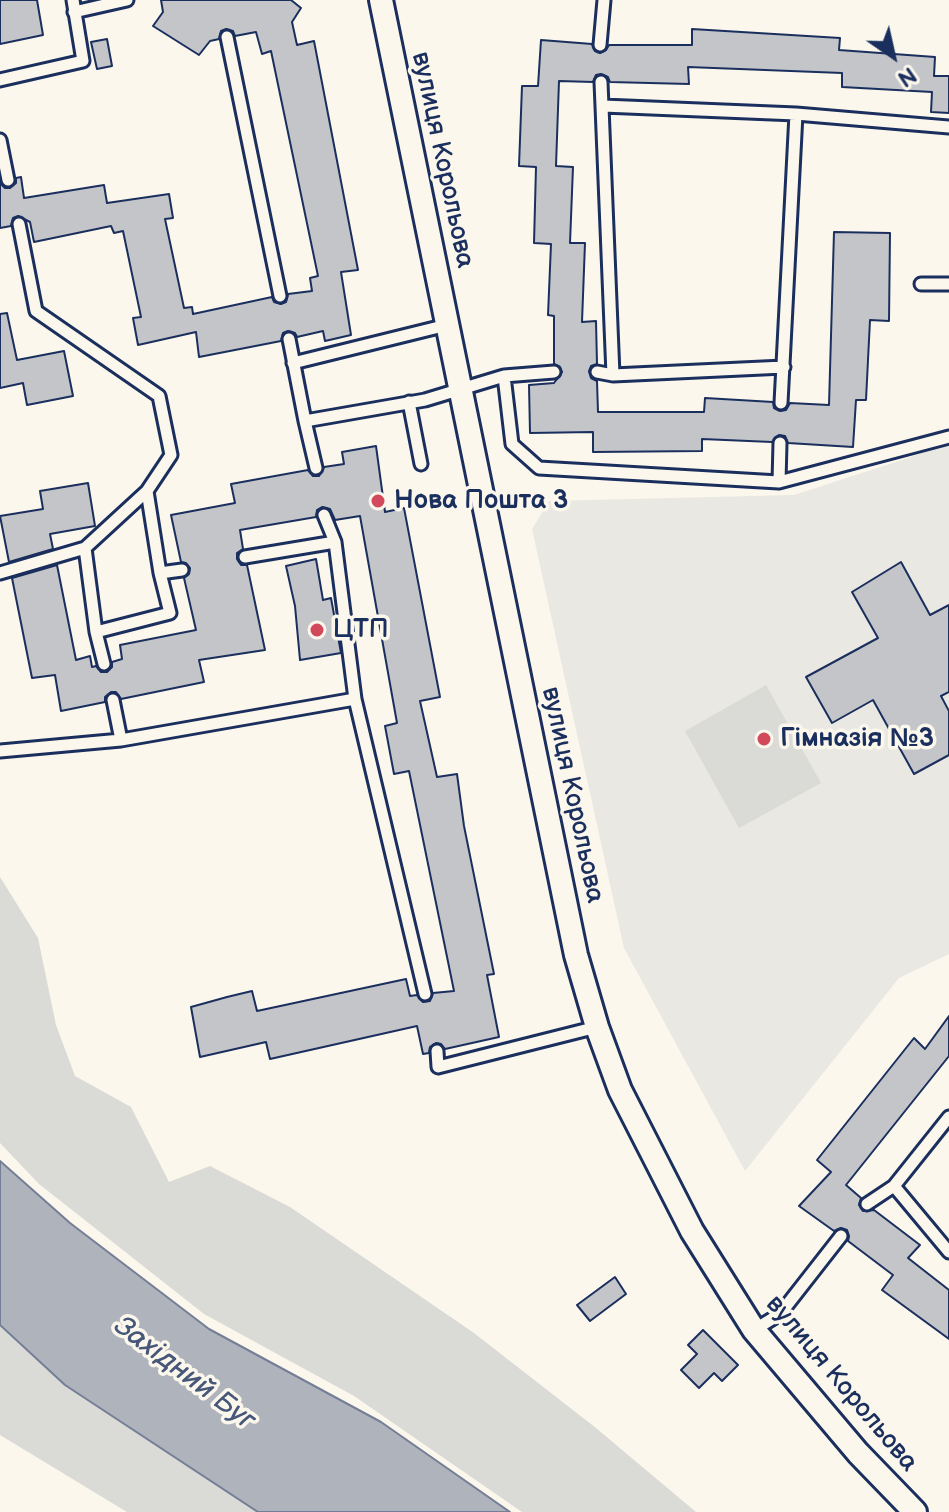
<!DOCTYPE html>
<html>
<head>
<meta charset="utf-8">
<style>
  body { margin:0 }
  #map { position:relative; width:949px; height:1512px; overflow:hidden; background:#fbf7ec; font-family:"Balsamiq Sans",sans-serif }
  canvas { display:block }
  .north { position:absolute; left:853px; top:16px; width:80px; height:80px; -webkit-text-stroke:6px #fbf7ec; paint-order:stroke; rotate:146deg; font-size:22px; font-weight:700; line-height:32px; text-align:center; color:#1b2f5e }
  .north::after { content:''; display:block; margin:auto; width:28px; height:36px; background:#1b2f5e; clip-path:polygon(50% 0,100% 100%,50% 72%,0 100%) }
</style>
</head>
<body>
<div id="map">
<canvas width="949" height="1512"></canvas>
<div class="north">N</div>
</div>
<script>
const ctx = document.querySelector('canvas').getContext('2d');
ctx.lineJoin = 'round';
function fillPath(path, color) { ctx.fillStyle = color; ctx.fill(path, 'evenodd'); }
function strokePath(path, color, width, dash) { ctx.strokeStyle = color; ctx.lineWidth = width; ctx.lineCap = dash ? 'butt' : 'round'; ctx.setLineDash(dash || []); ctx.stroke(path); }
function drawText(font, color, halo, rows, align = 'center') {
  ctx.font = font + ' "Balsamiq Sans",sans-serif'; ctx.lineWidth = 7; ctx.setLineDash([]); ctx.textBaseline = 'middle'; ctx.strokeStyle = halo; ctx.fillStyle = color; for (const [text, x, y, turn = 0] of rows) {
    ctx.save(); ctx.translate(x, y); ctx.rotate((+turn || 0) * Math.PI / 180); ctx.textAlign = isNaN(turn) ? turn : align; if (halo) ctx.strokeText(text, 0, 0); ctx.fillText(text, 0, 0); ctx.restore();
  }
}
const built = new Path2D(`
  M949 441V954L899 978 745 1171 624 948 532 529 549 501 794 495 914 456Z`);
const green = new Path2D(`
  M766 685 821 783 739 828 685 731Z
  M0 877 38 938 56 1025 75 1076 131 1107 169 1182 210 1166 290 1207 474 1333 596 1428 696 1512H522L354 1396 204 1314 39 1184 0 1143Z
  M0 1325 65 1385 258 1512H127L0 1435Z`);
const water = new Path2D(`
  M0 1161 70 1223 209 1329 381 1422 510 1512H258L65 1385 0 1325Z`);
const building = new Path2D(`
  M0 0H37L43 35 0 44Z
  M161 0H291L301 8 292 22 297 45 314 41 358 270 341 272 351 335 325 341 323 331 297 337 295 333 288 331 283 333 281 341 199 357 196 332 138 345 133 318 141 317 123 231 114 233 111 226 34 242 30 222 18 216 13 218 11 226 0 228V183L5 188H10L16 183V178L21 177 24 198 104 185 107 203 169 194 173 218 165 219 184 308 192 307 193 314 272 297 274 302 281 304 286 302 288 294 312 291 310 278 318 276 271 51 262 54 256 32 235 36 233 31 226 29 221 31 219 39 210 41 199 55 153 26 163 12Z
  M692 29 840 38 839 50 935 57 934 76H949V113L931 112 932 92 842 87V73L688 67 689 84 610 82 608 77 601 74 596 75 593 82 559 81 556 166 573 167 570 243H585L582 322 596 321 597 364 591 366 589 371 591 378 597 381 598 412H704L705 398 773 402 774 408 780 411 786 410 790 403 829 405 834 232 890 233 889 321 870 320 866 400H856L853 447 788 443 785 436 779 435 772 442 702 439V451L593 452V432L530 433 529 385 554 383 562 372 560 367 554 364V316L548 315 551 244 534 243 536 167 519 166 522 86H538L541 40 592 44 595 51 600 53 606 50 609 45H692Z
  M107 39 112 66 97 69 91 42Z
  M7 313 17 360 64 351 73 396 27 405 23 383 0 388V314Z
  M376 446 385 512 404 508 440 697 420 701 437 777 457 774 464 826 494 974 487 975 499 1037 445 1049 441 1044 436 1043 430 1047 429 1053 423 1054 417 1026 270 1059 266 1042 200 1057 191 1007 227 997 252 991 257 1011 406 979 410 996 417 995 423 1002 430 1001 433 993 454 991 409 771 394 774 385 726 397 723 360 516 335 520 330 509 322 507 317 510 316 517 240 530 243 549 237 553V559L241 565H247L265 650 199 660 204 682 121 699 116 692H111L105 697V702L61 711 55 675 32 678 12 578 57 565 76 660 90 656 92 667 96 666 101 672H107L112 667V662L122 659 120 645 196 630 184 578 189 574 190 568 186 563 181 562 171 515 235 503 231 484 308 470 313 476H319L324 467 344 464 342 452Z
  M88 483 95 526 50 534 53 549 9 562 0 516 43 509 40 491Z
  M316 559 323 600 331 598 341 653 300 660 295 606 286 566Z
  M901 562 930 615 949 605V692L941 696 949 711V755L914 774 873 700 832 723 806 677 878 638 852 592Z
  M949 1016V1056L846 1185 861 1198 859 1205 863 1211 874 1210 920 1245 908 1258 949 1290V1339L882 1290 893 1275 848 1241 849 1236 847 1230 841 1228 834 1231 799 1206 831 1172 817 1160 914 1038 925 1049Z
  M615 1277 626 1294 590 1321 577 1305Z
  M703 1330 738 1365 722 1381 714 1373 699 1388 681 1370 697 1354 688 1345Z`);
const service = new Path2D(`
  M74 12 127 0
  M227 37 280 296
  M600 45 604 0
  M0 80 83 61 73 0
  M601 82 613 375
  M603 106 796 114 949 127
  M0 140 8 180
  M19 224 36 311 159 396 171 455 147 491 160 573 170 613 96 632 104 664
  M921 284H949
  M289 339 305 421
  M293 363 447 325
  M597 372 613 375 784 367
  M504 376 554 372
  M409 402 421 464
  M781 403 796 114
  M316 468 305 421 425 400 504 376 512 444 539 468 779 482 949 437
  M779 482 780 443
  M324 515 335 542 355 699 425 994
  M245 557 335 542
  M0 573 85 548
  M160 573 182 570
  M96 632 85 548 147 491
  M113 700 121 740
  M0 751 121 740 355 699
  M437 1051 438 1067 597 1027
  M894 1186 949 1252
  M867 1204 894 1186 949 1117
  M754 1330 780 1314 841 1236`);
const minor = new Path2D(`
  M381 0 576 955 597 1027 620 1090 692 1231 754 1330 858 1453 915 1512`);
const markers = [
  [378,501,8,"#d1495b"],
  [317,630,8,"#d1495b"],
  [764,739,8,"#d1495b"]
];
const streetNames = [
  ["вулиця Корольова",442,160,78],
  ["вулиця Корольова",572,795,78],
  ["вулиця Корольова",841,1384,50]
];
const poiNames = [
  ["Нова Пошта 3",394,501],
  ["ЦТП",333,630],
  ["Гімназія №3",780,739]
];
const waterNames = [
  ["Західний Буг",184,1374,37]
];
fillPath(built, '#eae8e2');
fillPath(green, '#dadad7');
fillPath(water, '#afb3bb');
strokePath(water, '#747e96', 2);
fillPath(building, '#c3c5c9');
strokePath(building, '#1b2f5e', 2);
strokePath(service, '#1b2f5e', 17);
strokePath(minor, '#1b2f5e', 28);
strokePath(service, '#fbf7ec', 11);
strokePath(minor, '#fbf7ec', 22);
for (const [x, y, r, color] of markers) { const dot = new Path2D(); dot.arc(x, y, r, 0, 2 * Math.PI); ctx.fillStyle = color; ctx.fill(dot); strokePath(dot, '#fbf7ec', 3); }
drawText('26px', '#1b2f5e', '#fbf7ec', streetNames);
drawText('bold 26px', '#1b2f5e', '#fbf7ec', poiNames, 'left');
drawText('italic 28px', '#47577a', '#fbf7ec', waterNames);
</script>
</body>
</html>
